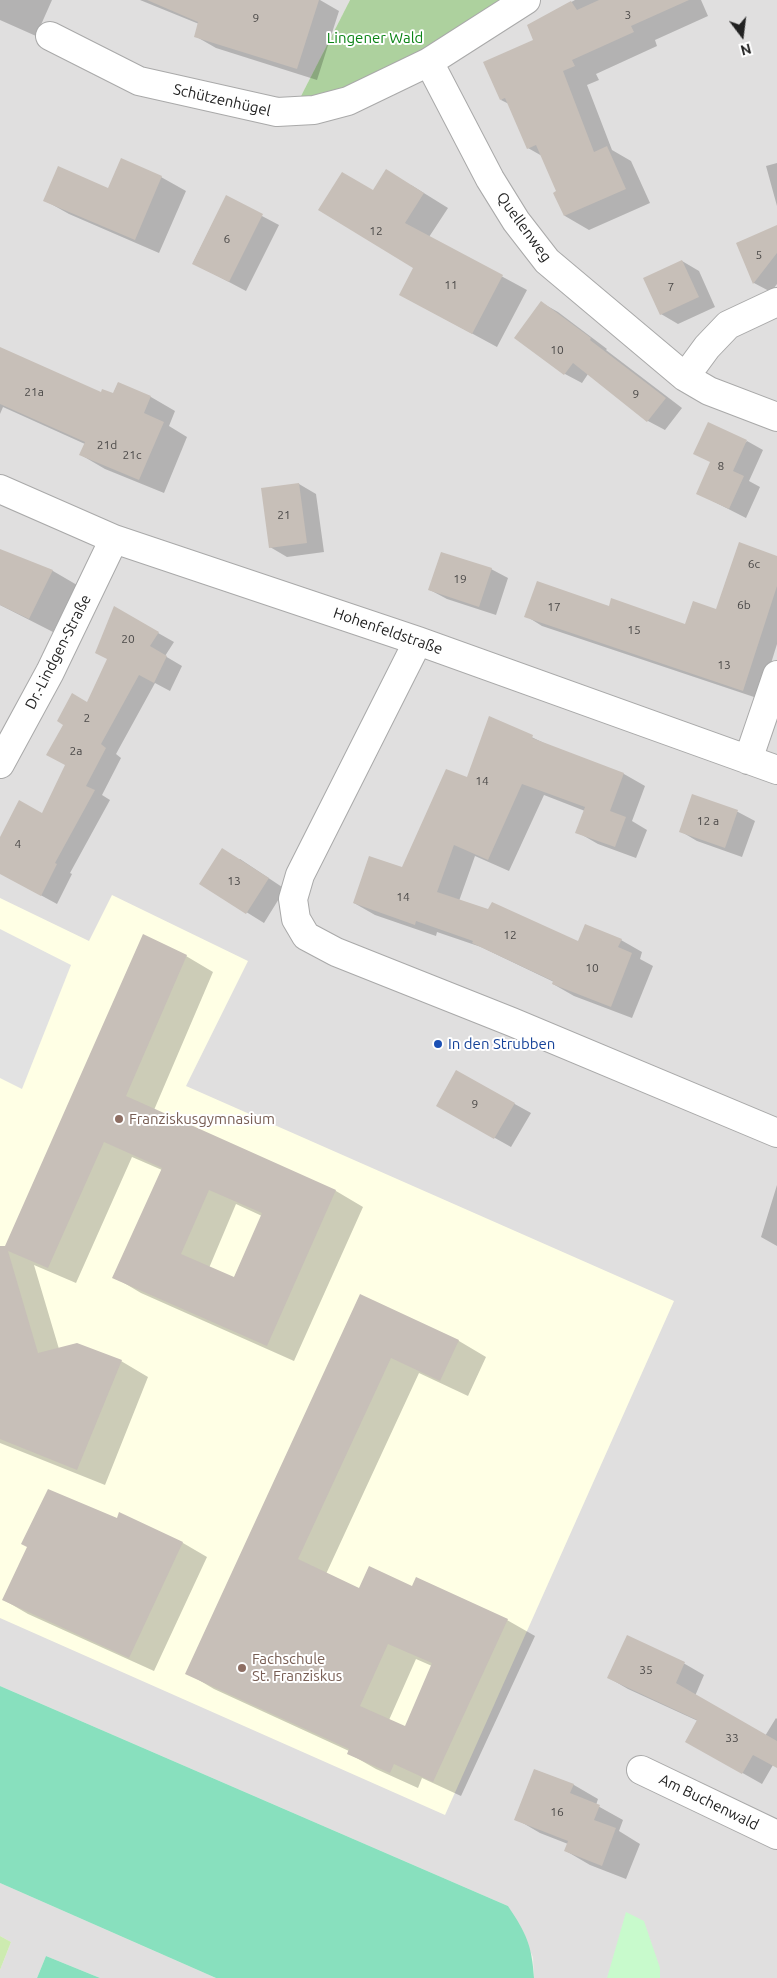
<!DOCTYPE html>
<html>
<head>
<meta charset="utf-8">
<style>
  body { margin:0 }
  #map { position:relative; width:777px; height:1978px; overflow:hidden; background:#f2efe9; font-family:Ubuntu,sans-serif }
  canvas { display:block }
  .north { position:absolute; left:717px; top:10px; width:50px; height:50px; -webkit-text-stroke:4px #fff; paint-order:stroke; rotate:165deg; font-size:14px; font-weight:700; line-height:20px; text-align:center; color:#222 }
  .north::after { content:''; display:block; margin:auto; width:18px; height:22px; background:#222; clip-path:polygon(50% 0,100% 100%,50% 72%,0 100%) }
</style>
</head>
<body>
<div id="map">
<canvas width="777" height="1978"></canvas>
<div class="north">N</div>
</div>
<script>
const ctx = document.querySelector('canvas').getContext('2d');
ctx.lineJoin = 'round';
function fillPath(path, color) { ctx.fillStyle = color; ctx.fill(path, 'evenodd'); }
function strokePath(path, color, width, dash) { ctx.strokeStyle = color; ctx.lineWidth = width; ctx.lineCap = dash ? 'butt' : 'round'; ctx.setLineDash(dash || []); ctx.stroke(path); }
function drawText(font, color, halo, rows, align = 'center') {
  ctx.font = font + ' Ubuntu,sans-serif'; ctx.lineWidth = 4; ctx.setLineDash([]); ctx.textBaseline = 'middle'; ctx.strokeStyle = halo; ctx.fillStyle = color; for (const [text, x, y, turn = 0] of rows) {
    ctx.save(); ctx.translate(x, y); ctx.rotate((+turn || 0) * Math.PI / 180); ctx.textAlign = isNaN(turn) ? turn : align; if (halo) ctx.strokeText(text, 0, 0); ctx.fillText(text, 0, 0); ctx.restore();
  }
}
const residential = new Path2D(`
  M0 0H350L300 98 515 0H777V1978H534L533 1957 508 1906 0 1686Z
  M0 1883 216 1978H100L46 1956 37 1978H0V1970L11 1942 0 1936Z`);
const education = new Path2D(`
  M112 895 248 961 186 1086 674 1301 445 1815 0 1618V898L89 941Z`);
const grass = new Path2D(`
  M0 1936 11 1942 0 1970Z`);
const forest = new Path2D(`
  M350 0H515L350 95 300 98Z`);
const park = new Path2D(`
  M626 1912 644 1921 660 1968V1978H607Z`);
const pitch = new Path2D(`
  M0 1686 508 1906C526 1933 532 1945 534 1978H216L0 1883Z
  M46 1956 100 1978H37Z`);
const parking = new Path2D(`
  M0 929 71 965 22 1089 0 1078Z`);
const shadow = new Path2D(`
  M0 0H52L36 36 0 20Z
  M140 0H320L339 11 317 80 216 48 195 36 199 24Z
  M575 0H701L708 16 655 40 657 46 596 74 599 80 587 85 612 150 631 161 650 203 589 230 565 216 558 192 542 156 528 148 509 104 501 100 535 41 528 26Z
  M777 163V206L766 166Z
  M161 177 186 191 159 253 69 214 44 200 109 190Z
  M411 185 448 208 429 237 527 290 497 347 425 308 415 268 373 191Z
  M226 197 279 225 246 291 193 263Z
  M777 227V284L771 292 754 283 737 243Z
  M682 261 699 271 715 307 678 324 661 314Z
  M542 303 558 312 607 349 606 350 682 408 665 430 648 421 588 374 582 383 565 374Z
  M0 348 101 393 113 395 118 383 151 397 175 411 169 426 187 437 164 493 105 469 81 455 85 444 3 407 0 414Z
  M747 441 763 450 749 481 760 487 746 518 697 493Z
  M299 484 316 494 324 552 287 557 270 547Z
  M0 551 53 571 77 585 53 632 0 605Z
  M777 557V644L760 699 542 626 526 616 686 625 716 610Z
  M491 569 508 578 496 615 447 599 430 590Z
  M114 608 174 642 165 656 182 666 170 691 155 683 116 754 121 758 102 795 110 800 70 873 72 874 57 904 0 873V840L43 814 66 765 88 703 109 660Z
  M490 717 548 745 624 774 645 786 632 821 647 830 636 858 598 844 577 832 585 811 544 795 509 871 475 856 459 901 579 943 621 940 642 952 640 959 653 966 632 1018 574 996 553 984 554 982 481 947 437 932 436 936 375 915 354 903 402 868 468 778Z
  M693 795 738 812 755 821 742 857 697 841 680 831Z
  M240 859 285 889 264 923 201 884Z
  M186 956 213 972 154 1110 336 1191 363 1207 294 1361 141 1293 114 1277 162 1170 132 1157 76 1283 34 1265 59 1349 121 1361 148 1377 105 1485 0 1443V1259ZM236 1204 262 1216 234 1278 209 1268Z
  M457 1072 531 1113 511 1147 438 1106Z
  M777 1185V1246L761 1237Z
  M360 1296 459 1341 486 1357 468 1396 419 1373 326 1574 360 1589 413 1588 507 1620 535 1636 461 1796 422 1778 418 1788 376 1769 348 1753 349 1751 214 1689 187 1673ZM416 1659 432 1666 406 1728 389 1720Z
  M120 1514 183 1543 207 1557 154 1671 28 1614 4 1600 118 1519Z
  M628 1637 685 1664 704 1675 695 1696 765 1736 776 1718 777 1719V1767L773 1765 762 1784 686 1741 698 1721 628 1689 609 1678Z
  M535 1770 574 1785 598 1799 596 1805 623 1820 619 1831 640 1844 626 1879 590 1865 566 1851 568 1844 540 1833 516 1819Z`);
const building = new Path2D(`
  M147 0H319L297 69 194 37 198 22Z
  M599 0H689L631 26 634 32 572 60 575 66 563 71 594 152 607 146 626 189 564 216 553 193 556 191 536 145 527 149 505 98 500 100 483 62 533 40 527 25 571 1 577 10Z
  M121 158 162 176 135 240 43 201 58 166 108 188Z
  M386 169 424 193 405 223 503 275 472 334 399 295 413 268 318 210 342 172 373 190Z
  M226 195 263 214 229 282 192 264Z
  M777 225V253L753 284 736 243Z
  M682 260 699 297 660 315 643 278Z
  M541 301 591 338 590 340 666 398 647 422 573 363 564 375 514 338Z
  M0 347 101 392 102 389 113 393 118 382 151 396 144 413 164 422 139 480 79 455 85 442 0 404Z
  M708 422 747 440 733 471 744 476 729 509 696 494 710 462 693 454Z
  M299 483 307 543 269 548 261 488Z
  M739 542 777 556V586L743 691 524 617 537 581 609 606 611 598 685 624 693 601 716 609Z
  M0 549 53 570 29 619 0 605Z
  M441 552 492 568 479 607 428 590Z
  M114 606 159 632 150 646 167 656 154 683 139 675 101 744 106 748 86 786 95 790 55 863 57 864 41 896 0 874V837L19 800 42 813 65 765 46 755 63 725 57 721 72 693 87 702 107 659 95 653Z
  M489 716 533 735 532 738 624 773 610 811 626 817 615 847 575 833 585 807 522 784 488 860 454 845 437 892 488 909 492 902 578 941 585 924 622 939 618 947 632 953 611 1007 552 984 553 981 472 943 473 941 416 921 415 925 353 903 369 856 402 867 446 769 467 777Z
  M692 794 738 810 725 848 679 832Z
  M222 848 269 878 246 914 199 884Z
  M143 934 187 955 126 1096 336 1190 267 1346 112 1278 162 1168 104 1142 48 1268 8 1251 38 1353 77 1343 122 1360 77 1470 0 1439V1246H5ZM209 1190 262 1213 234 1277 181 1254Z
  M456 1070 515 1103 494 1139 436 1106Z
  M360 1294 459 1340 440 1381 391 1358 298 1559 359 1588 369 1566 412 1586 416 1577 508 1619 433 1782 394 1764 390 1773 347 1754 349 1749 185 1674ZM388 1644 432 1663 405 1726 360 1706Z
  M48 1489 117 1518 119 1512 183 1542 129 1658 2 1600 27 1547 21 1544Z
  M627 1635 685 1662 676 1683 777 1741V1768L753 1755 742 1774 685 1742 697 1720 607 1678Z
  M534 1769 574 1784 570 1793 600 1805 594 1820 616 1828 602 1866 564 1851 568 1841 514 1820Z`);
const minor = new Path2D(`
  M50 36 139 81 277 112 314 110 348 101 429 62 526 0
  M429 62 490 179 516 221 547 261 685 377 709 391 777 417
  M685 377 707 347 728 325 777 302
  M0 489 114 539 418 641 777 770
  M418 641 300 875 293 899 296 919 306 936 336 952 512 1022 777 1133
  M748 760 777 675
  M0 764 50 672 114 539
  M641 1770 777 1835`);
const markers = [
  [438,1044,5,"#1a4fb4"],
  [119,1119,5,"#8d6e63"],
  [242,1668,5,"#8d6e63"]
];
const numberNames = [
  ["3",628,15],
  ["9",256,18],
  ["12",376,231],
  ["6",227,239],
  ["5",759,255],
  ["11",451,285],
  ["7",671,287],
  ["10",557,350],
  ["21a",34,392],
  ["9",636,394],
  ["21d",107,445],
  ["21c",132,455],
  ["8",721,466],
  ["21",284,515],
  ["6c",754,564],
  ["19",460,579],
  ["6b",744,605],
  ["17",554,607],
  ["15",634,630],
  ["20",128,639],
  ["13",724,665],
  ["2",87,718],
  ["2a",76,751],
  ["14",482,781],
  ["12 a",708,821],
  ["4",18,844],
  ["13",234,881],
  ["14",403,897],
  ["12",510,935],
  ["10",592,968],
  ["9",475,1104],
  ["35",646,1670],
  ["33",732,1738],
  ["16",557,1812]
];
const parkNames = [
  ["Lingener Wald",375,38]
];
const streetNames = [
  ["Schützenhügel",222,100,13],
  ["Quellenweg",524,227,54],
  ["Hohenfeldstraße",388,631,19],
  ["Dr.-Lindgen-Straße",58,652,-63],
  ["Am Buchenwald",709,1802,26]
];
const transitNames = [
  ["In den Strubben",448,1044]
];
const educationNames = [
  ["Franziskusgymnasium",129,1119],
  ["Fachschule",252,1659],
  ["St. Franziskus",252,1676]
];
fillPath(residential, '#e0dfdf');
fillPath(education, '#ffffe5');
fillPath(grass, '#cdebb0');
fillPath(forest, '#add19e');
fillPath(park, '#c8facc');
fillPath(pitch, '#88e0be');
fillPath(parking, '#e2e2e2');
fillPath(shadow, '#0003');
fillPath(building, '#c7bfb8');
strokePath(minor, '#a9a9a9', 30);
strokePath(minor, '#fff', 28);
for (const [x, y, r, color] of markers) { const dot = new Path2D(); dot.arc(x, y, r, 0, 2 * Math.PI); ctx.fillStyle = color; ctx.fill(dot); strokePath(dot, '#fff', 2); }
drawText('12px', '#4b4948', null, numberNames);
drawText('15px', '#0c8416', '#fff', parkNames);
drawText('15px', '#222', '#fff', streetNames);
drawText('15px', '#164399', '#fff', transitNames, 'left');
drawText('15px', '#785e54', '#fff', educationNames, 'left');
</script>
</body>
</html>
